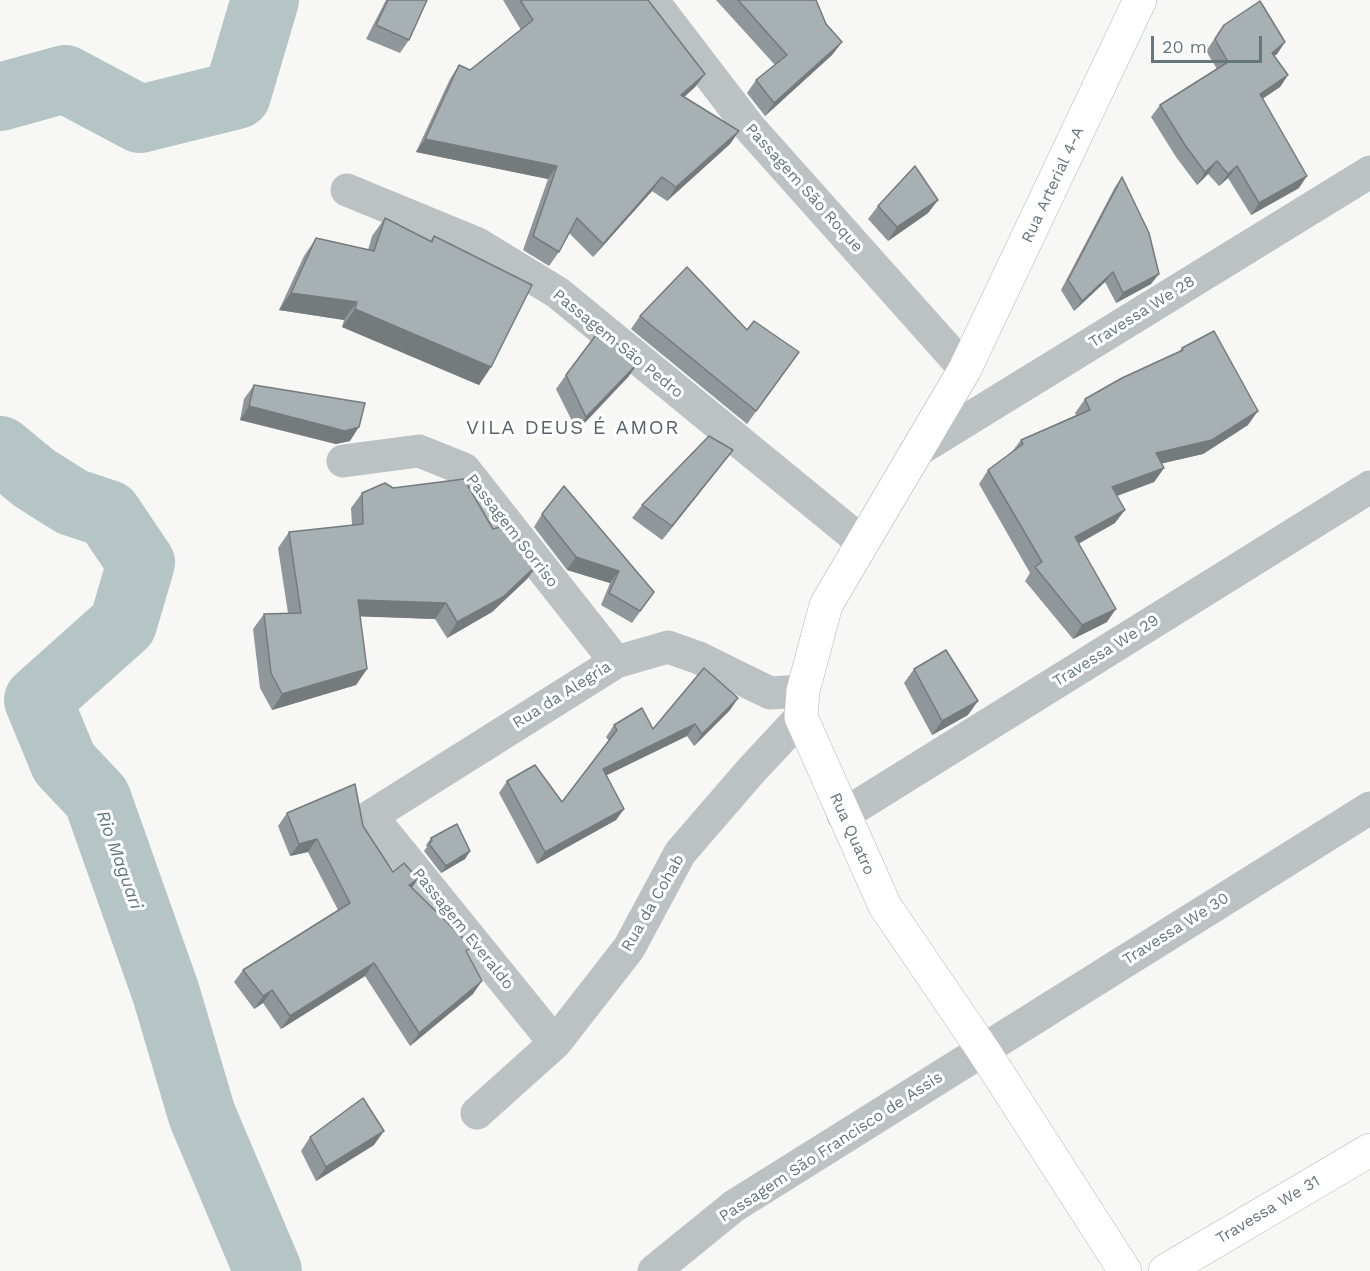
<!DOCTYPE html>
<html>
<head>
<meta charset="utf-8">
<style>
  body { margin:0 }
  #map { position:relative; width:1370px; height:1271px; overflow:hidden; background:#f7f7f5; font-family:"Work Sans",sans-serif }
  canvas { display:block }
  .scale { position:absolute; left:1151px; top:36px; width:111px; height:27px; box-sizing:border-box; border:3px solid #65777d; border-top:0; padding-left:8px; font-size:18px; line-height:21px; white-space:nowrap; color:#65777d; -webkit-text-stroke:4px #fff; paint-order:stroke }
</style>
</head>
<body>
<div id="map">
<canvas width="1370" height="1271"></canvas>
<div class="scale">20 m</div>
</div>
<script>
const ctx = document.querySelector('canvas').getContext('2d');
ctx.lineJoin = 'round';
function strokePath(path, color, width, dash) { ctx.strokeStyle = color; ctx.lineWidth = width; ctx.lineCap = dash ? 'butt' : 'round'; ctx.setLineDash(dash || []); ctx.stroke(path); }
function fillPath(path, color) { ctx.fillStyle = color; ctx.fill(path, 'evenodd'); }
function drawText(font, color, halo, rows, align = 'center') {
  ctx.font = font + ' "Work Sans",sans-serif'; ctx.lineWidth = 6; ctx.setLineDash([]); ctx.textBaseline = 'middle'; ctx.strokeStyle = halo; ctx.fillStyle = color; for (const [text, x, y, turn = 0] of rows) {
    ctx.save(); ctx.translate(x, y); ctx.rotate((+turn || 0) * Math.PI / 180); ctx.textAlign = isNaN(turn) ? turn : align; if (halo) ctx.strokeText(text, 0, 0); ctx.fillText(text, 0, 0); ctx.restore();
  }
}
const river = new Path2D(`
  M0 97 65 79 140 119 237 95 265 0
  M0 450 34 478 72 502 108 514 141 563 123 624 38 700 64 763 97 798 166 993 202 1115 268 1271`);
const street = new Path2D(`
  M652 0 750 128 965 369
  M347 190 478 244 558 293 862 542
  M915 452 1370 172
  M343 461 419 451 464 469 616 662
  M843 815 1370 487
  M555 1043 371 816 616 662 668 647 699 658 770 693 803 691
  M477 1113 555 1043 629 948 680 853 749 773 801 717
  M654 1271 734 1206 1370 808`);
const secondary = new Path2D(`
  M1125 1271 983 1050 885 906 801 717 803 691 826 605 965 369 1140 0
  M1165 1271 1370 1150`);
const wall = new Path2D(`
  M386 0H427L409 40 400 53 366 39Z
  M503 0H648L705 74 695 87 684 97 739 131 730 144 667 201 652 191 593 257 569 233 559 252 549 266 523 250 548 179 416 152 450 79 459 65 470 70 521 30Z
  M716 0H816L826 24 842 42 832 55 765 116 747 93 756 80 775 65Z
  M1224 25 1285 42 1277 54 1274 56 1288 75 1280 87 1263 98 1299 188 1251 215 1228 178 1219 186 1208 174 1197 185 1176 157 1151 117 1160 105 1217 69 1206 51Z
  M1122 177 1151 284 1116 303 1105 282 1074 311 1061 290 1115 187Z
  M938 200 928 213 888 241 868 219 878 206Z
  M385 218 430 241 434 236 491 367 479 385 342 327 344 320 279 310 304 256 316 238 368 250 372 236Z
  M640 316 747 330 799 352 747 424 631 329Z
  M1182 348 1248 425 1203 454 1162 463 1164 468 1154 482 1117 496 1115 523 1079 543 1107 622 1073 639 1025 581 1030 573 979 484 988 470 1011 453 1021 440 1076 415 1075 413 1085 399 1179 352Z
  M566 375 629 376 577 431 556 389Z
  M254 385 350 441 336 444 240 420 244 399Z
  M723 463 662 540 632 518 642 505Z
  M393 488 493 529 538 564 527 579 492 612 447 638 435 619 360 616 367 669 356 685 272 710 260 688 253 629 264 614 288 613 278 548 289 532 352 525 351 508 362 493Z
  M542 514 654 592 632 623 601 605 610 583 567 570 534 527Z
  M914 669 968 715 932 735 904 683Z
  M738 698 730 710 694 746 687 736 606 775 624 809 616 820 537 864 499 793 507 781 562 802 609 741 606 737 614 725 653 729Z
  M287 813 363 826 393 872 412 888 467 954 473 994 410 1046 365 976 281 1029 263 1003 254 1009 234 982 243 970 338 910 308 852 290 856 278 826Z
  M431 838 470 851 465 859 441 873 424 851 427 847 426 845Z
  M310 1137 374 1145 316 1181 301 1151Z`);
const shadedWall = new Path2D(`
  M842 42 832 55 765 116 774 103Z
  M1285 42 1277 54 1263 65 1272 53Z
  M705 74 695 87 671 109 681 95Z
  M1288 75 1280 87 1252 106 1260 94Z
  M739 131 730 144 667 201 676 187Z
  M425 139 557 166 548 179 416 152Z
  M1217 161 1208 174 1197 185 1205 172Z
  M1237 166 1228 178 1219 186 1228 174Z
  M1307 176 1299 188 1251 215 1259 203Z
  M662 177 652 191 593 257 603 244Z
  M938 200 928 213 888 241 897 227Z
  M1113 272 1105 282 1074 311 1082 301Z
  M1159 274 1151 284 1116 303 1123 293Z
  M291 293 357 302 344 320 279 310Z
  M355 309 491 367 479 385 342 327Z
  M639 362 629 376 577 431 586 417Z
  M249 406 359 427 350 441 336 444 240 420Z
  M1258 411 1248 425 1203 454 1147 467 1156 453Z
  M733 450 723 463 662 540 672 526Z
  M1164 468 1154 482 1103 501 1112 487Z
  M1125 510 1115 523 1066 551 1075 537Z
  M576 557 619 571 610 583 567 570Z
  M538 564 527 579 492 612 447 638 457 622Z
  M358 600 446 603 435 619 347 616Z
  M1116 609 1107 622 1073 639 1082 625Z
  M367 669 356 685 272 710 282 694Z
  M738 698 730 710 694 746 702 734Z
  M978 701 968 715 932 735 942 721Z
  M695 724 687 736 595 781 603 769Z
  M624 809 616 820 537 864 545 852Z
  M317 839 308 852 290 856 299 844Z
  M470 851 465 859 441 873 446 866Z
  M418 879 409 892V885Z
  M374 963 365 976 281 1029 290 1016Z
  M482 981 473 994 410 1046 419 1033Z
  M272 990 263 1003 254 1009 263 996Z
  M384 1131 374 1145 316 1181 326 1167Z`);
const building = new Path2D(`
  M388 0H427L409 40 376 25Z
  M520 0H648L705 74 681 95 739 131 676 187 662 177 603 244 577 218 559 252 533 236 557 166 425 139 459 65 470 70 533 20Z
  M738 0H816L826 24 842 42 774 103 756 80 787 55Z
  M1260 1 1285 42 1272 53 1288 75 1260 94 1307 176 1259 203 1237 166 1228 174 1217 161 1205 172 1185 145 1160 105 1228 62 1215 39 1224 25Z
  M915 166 938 200 897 227 878 206Z
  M1122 177 1149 233 1159 274 1123 293 1113 272 1082 301 1068 280Z
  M385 218 432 242 434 236 532 285 491 367 355 309 357 302 291 293 316 238 374 251Z
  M687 267 747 330 754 321 799 352 756 411 640 316Z
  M1214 331 1258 411 1212 440 1156 453 1164 468 1112 487 1125 510 1075 537 1116 609 1082 625 1035 567 1042 562 988 470 1023 444 1021 440 1090 410 1085 399 1122 378 1183 350 1182 348Z
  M596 335 612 346 615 342 639 362 586 417 566 375Z
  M254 385 365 403 359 427 345 431 249 406Z
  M709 436 733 450 672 526 642 505Z
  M464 479 493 529 507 525 538 564 503 597 457 622 446 603 358 600 367 669 282 694 271 673 264 614 301 613 289 532 363 524 362 493 385 483 393 488Z
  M564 486 654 592 640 611 609 593 619 571 576 557 542 514Z
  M946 650 978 701 942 721 914 669Z
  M704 668 738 698 702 734 695 724 603 769 624 809 545 852 507 781 535 765 562 802 617 730 614 725 642 708 653 729Z
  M355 784 363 826 393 872 404 863 418 879 409 885 472 947 466 951 482 981 419 1033 374 963 290 1016 272 990 263 996 243 970 350 903 317 839 299 844 287 813Z
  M457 824 470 851 446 866 429 844 432 841 431 838Z
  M363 1098 384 1131 326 1167 310 1137Z`);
const streetNames = [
  ["Rua Arterial 4-A",1053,185,-65],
  ["Passagem São Roque",804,188,48],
  ["Travessa We 28",1142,312,-32],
  ["Passagem São Pedro",618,344,39],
  ["Passagem Sorriso",512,531,52],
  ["Travessa We 29",1106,651,-32],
  ["Rua da Alegria",562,695,-32],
  ["Rua Quatro",852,834,66],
  ["Rua da Cohab",653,903,-60],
  ["Passagem Everaldo",463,929,51],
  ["Travessa We 30",1176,929,-32],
  ["Passagem São Francisco de Assis",831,1147,-33],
  ["Travessa We 31",1268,1210,-31]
];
const waterNames = [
  ["Rio Maguari",119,860,70]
];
const quarterNames = [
  ["VILA DEUS É AMOR",573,428]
];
strokePath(river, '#b5c4c5', 68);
strokePath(secondary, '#b1b8bb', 34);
strokePath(street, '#bcc2c4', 33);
strokePath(secondary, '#fff', 33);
fillPath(wall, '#90979a');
fillPath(shadedWall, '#757b7d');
fillPath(building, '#a7b0b3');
strokePath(building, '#757b7d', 1.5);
drawText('16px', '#65777d', '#fff', streetNames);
drawText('italic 18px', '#5f7678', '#fff', waterNames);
ctx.letterSpacing = '1.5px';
drawText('20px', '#566469', '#fff', quarterNames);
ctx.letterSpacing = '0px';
</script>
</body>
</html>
